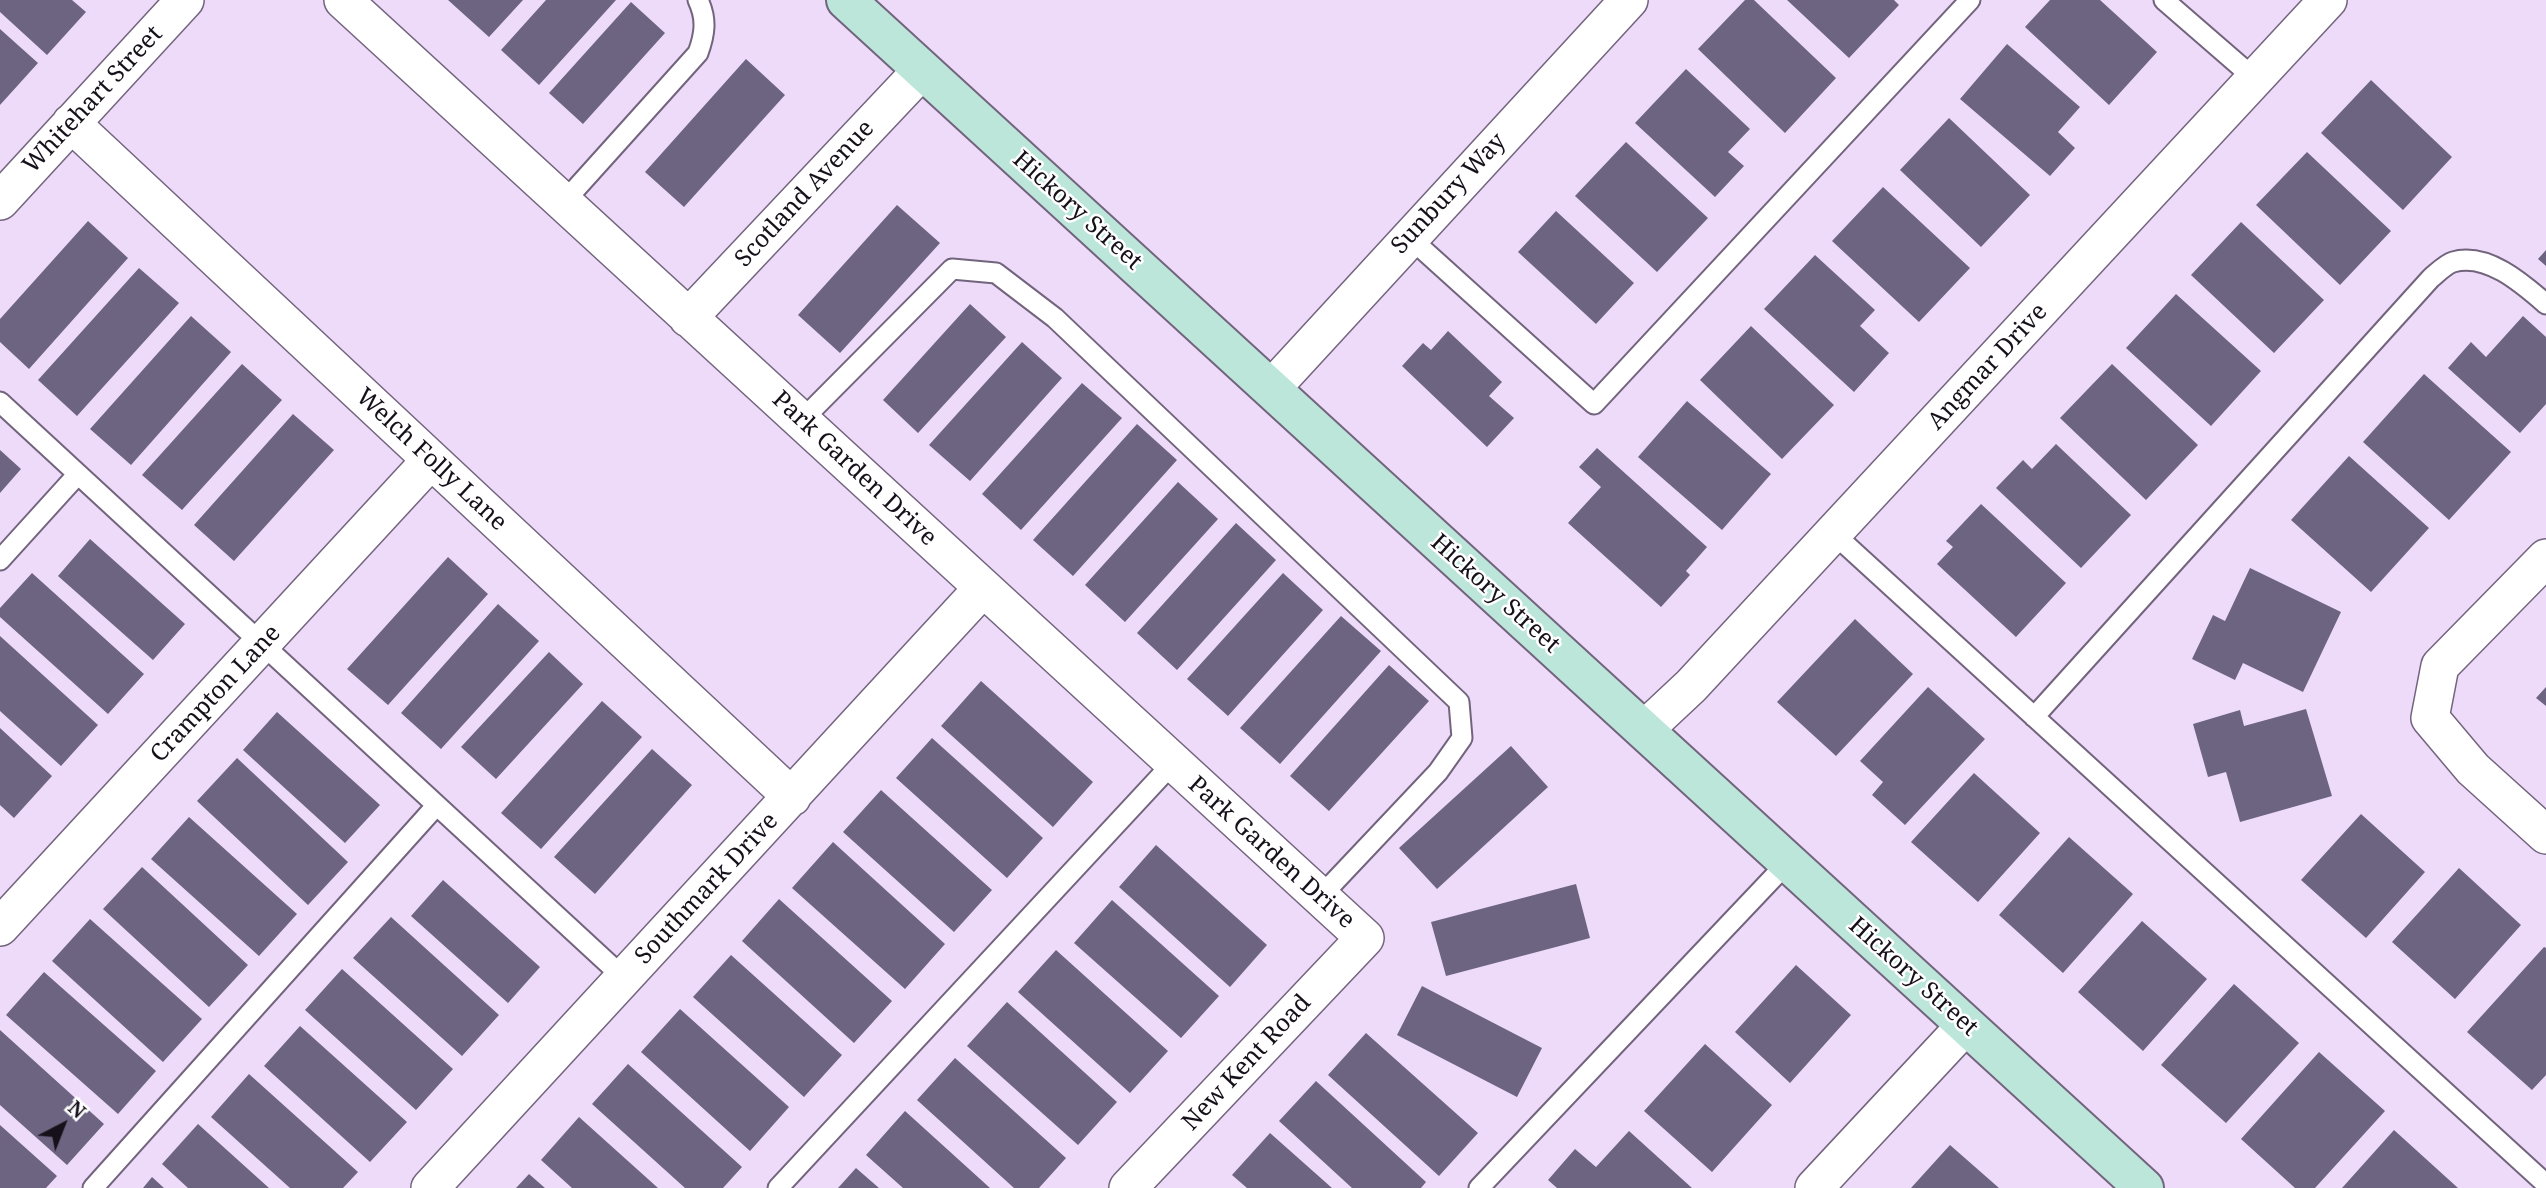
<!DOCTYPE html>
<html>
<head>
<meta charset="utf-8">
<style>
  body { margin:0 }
  #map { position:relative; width:2546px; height:1188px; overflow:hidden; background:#eddbf9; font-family:"Noto Serif",serif }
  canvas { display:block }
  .north { position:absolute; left:28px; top:1090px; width:70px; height:70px; -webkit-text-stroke:5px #fff; paint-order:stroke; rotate:42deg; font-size:19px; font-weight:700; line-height:28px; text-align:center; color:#16101a }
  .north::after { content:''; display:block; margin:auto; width:24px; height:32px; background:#16101a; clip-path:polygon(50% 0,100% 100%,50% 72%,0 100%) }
</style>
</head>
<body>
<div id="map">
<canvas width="2546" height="1188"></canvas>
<div class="north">N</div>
</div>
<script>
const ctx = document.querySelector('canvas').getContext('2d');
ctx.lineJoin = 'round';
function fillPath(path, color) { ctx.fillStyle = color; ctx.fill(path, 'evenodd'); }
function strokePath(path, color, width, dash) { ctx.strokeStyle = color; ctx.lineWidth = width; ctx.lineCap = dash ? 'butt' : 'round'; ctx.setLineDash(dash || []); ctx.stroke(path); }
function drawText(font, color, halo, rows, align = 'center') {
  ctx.font = font + ' "Noto Serif",serif'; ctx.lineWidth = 5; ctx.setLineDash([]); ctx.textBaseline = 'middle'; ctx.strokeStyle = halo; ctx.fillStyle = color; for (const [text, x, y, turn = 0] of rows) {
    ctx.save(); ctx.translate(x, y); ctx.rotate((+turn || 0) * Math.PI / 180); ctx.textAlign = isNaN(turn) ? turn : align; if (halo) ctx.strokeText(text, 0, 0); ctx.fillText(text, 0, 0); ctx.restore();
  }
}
const building = new Path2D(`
  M0 0H72L86 12 47 55 0 12Z
  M448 0H523L489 37Z
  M546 0H616L539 85 501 50Z
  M1745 0H1754L1836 78 1785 133 1698 49Z
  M1787 0H1894L1899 5 1849 58Z
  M2050 0H2100L2157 52 2109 105 2025 27Z
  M631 2 665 33 583 124 549 93Z
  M0 29 38 63 0 105Z
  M2007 44 2080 107 2058 132 2075 148 2050 176 1960 99Z
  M746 59 785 95 684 207 645 172Z
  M1686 69 1750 129 1728 152 1744 166 1715 197 1635 123Z
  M2371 80 2452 157 2403 210 2321 133Z
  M1949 118 2030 195 1981 247 1900 170Z
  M1626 142 1708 218 1657 272 1575 196Z
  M2307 152 2391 231 2340 285 2256 205Z
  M1883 187 1970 268 1919 322 1832 241Z
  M897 205 940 243 840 353 798 315Z
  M1556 211 1634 283 1596 324 1518 252Z
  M88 221 128 258 29 369 0 342V319Z
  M2241 222 2324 300 2274 353 2191 275Z
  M2546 250V266L2538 259Z
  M1815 255 1875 310 1860 326 1889 353 1854 392 1764 309Z
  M139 268 179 303 77 416 38 380Z
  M2176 294 2261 371 2211 426 2126 348Z
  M970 304 1006 337 918 433 883 400Z
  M191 316 231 352 131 465 90 429Z
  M2523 316 2546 337V404L2520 433 2448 368 2471 342 2486 357Z
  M1751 326 1834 405 1782 459 1700 380Z
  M1448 331 1502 382 1489 396 1514 418 1487 447 1402 366 1423 343 1431 350Z
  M1022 342 1062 378 970 481 929 445Z
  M242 364 282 400 182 510 142 475Z
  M2112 364 2198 445 2146 500 2060 418Z
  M2424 374 2511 452 2449 520 2363 442Z
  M1082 383 1122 418 1021 530 982 494Z
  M1687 401 1771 474 1722 530 1638 457Z
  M293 414 334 450 234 561 194 525Z
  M1137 424 1177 460 1073 576 1033 540Z
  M2056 444 2131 515 2081 568 1996 488 2023 460 2032 469Z
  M1597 448 1707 547 1686 571 1690 575 1661 607 1568 523 1601 487 1579 467Z
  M0 450 21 469 0 493Z
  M2349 456 2429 528 2371 592 2291 520Z
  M1178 482 1218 519 1125 622 1085 585Z
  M1981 504 2066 583 2016 637 1937 564 1953 547 1946 541Z
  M1236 523 1276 560 1177 670 1137 633Z
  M90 539 185 624 153 660 58 576Z
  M448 557 488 594 388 705 347 669Z
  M2250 568 2341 612 2303 692 2243 663 2235 680 2192 659 2213 615 2225 621Z
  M32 573 144 674 108 714 0 617V608Z
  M1283 573 1323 610 1228 716 1187 679Z
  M498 604 539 641 441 749 401 713Z
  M1341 616 1381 651 1280 764 1240 728Z
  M1855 619 1913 674 1836 756 1777 702Z
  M0 636 98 725 61 766 0 711Z
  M549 652 583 684 496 779 461 747Z
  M1389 665 1429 701 1329 811 1290 776Z
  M981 681 1093 782 1053 827 941 726Z
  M1928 687 1985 739 1905 825 1872 795 1883 782 1860 761Z
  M2546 687V706L2536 698Z
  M602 701 642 737 541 849 501 813Z
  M2306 709 2332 796 2240 822 2226 772 2208 777 2193 724 2240 710 2244 726Z
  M277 712 380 805 345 843 243 750Z
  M0 728 52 776 14 818 0 805Z
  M932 738 1043 838 1007 878 896 778Z
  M1511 746 1548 787 1437 889 1399 848Z
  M652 749 692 785 595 894 554 857Z
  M237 758 348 862 308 905 197 801Z
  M1974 773 2040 833 1978 902 1911 842Z
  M881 790 992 890 954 932 843 832Z
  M2361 814 2425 872 2366 938 2301 880Z
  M189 817 297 914 259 956 151 859Z
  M2069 837 2133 894 2063 973 1999 915Z
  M833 842 945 944 905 989 792 888Z
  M1156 845 1267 945 1230 987 1119 887Z
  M142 867 248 965 209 1007 103 909Z
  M2459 868 2521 925 2455 999 2392 942Z
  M443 880 540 967 508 1003 411 916Z
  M1576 884 1590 938 1446 976 1431 922Z
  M779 899 892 1001 854 1043 742 941Z
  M1112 900 1219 996 1181 1038 1074 943Z
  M391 917 499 1015 462 1056 353 958Z
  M90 919 202 1019 163 1062 52 961Z
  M2142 921 2207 979 2143 1051 2078 992Z
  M2544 947 2546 948V1075L2532 1090 2467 1032Z
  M1056 950 1168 1051 1130 1093 1018 992Z
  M731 955 842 1055 804 1097 693 997Z
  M1796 965 1851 1015 1790 1083 1735 1032Z
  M342 969 453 1069 416 1110 305 1010Z
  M44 972 156 1071 118 1114 6 1015Z
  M2234 984 2299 1043 2226 1123 2161 1065Z
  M1422 986 1542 1048 1517 1097 1397 1035Z
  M1007 1002 1117 1102 1078 1145 967 1046Z
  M680 1009 789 1107 750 1151 641 1052Z
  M300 1026 407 1122 370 1162 264 1066Z
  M0 1030 104 1124 67 1165 0 1105Z
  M1366 1033 1478 1133 1439 1176 1328 1075Z
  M1705 1044 1772 1105 1712 1172 1644 1111Z
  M2319 1052 2385 1111 2315 1188H2295L2241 1139Z
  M955 1058 1066 1158 1039 1188H1014L917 1100Z
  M628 1064 742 1167 723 1188H685L592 1104Z
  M249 1074 358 1172 343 1188H290L211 1117Z
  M1316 1081 1426 1182 1421 1188H1352L1279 1121Z
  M905 1111 990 1188H903L866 1155Z
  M579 1117 658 1188H572L541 1160Z
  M198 1124 269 1188H188L162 1164Z
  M0 1125 57 1176 46 1188H0Z
  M2394 1130 2458 1188H2342Z
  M1629 1131 1692 1188H1557L1548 1180 1575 1149 1596 1167Z
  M1270 1133 1332 1188H1247L1232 1175Z
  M1950 1145 1999 1188H1911Z
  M856 1168 879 1188H838Z
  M529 1174 545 1188H516Z
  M152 1177 164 1188H143Z`);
const lane = new Path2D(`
  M2164 0 2255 79
  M563 203 698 53C705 34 707 19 698 0
  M1409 237 1594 404 1970 0
  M0 402 624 978
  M801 421 952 269 996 273 1055 318 1459 702 1462 738 1438 772 1320 897
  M1833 533 2546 1184
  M0 560 78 474
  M2034 717 2431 278C2437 273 2446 264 2453 262 2487 252 2523 284 2546 304
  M93 1188 436 806
  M778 1188 1173 763
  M1479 1188 1788 862`);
const street = new Path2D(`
  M343 0 1365 938 1128 1188
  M71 123 792 797
  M0 201 185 0
  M688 318 922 70
  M1271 389 1629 0
  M2546 558 2440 666 2430 718 2473 769 2546 835
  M1644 730 1691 686 2328 0
  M0 927 431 460
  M430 1188 983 588
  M1814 1188 1966 1025`);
const secondary = new Path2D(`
  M846 0 2144 1188`);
const streetNames = [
  ["Whitehart Street",93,100,-47],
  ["Scotland Avenue",805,194,-47],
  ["Sunbury Way",1449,194,-47],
  ["Hickory Street",1077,211,42],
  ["Angmar Drive",1988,367,-47],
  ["Welch Folly Lane",431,460,43],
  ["Park Garden Drive",854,469,43],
  ["Hickory Street",1495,594,42],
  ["Crampton Lane",216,694,-47],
  ["Park Garden Drive",1271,853,42],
  ["Southmark Drive",707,889,-47],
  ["Hickory Street",1913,977,42],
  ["New Kent Road",1247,1063,-47]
];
fillPath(building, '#6c6480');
strokePath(lane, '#73647e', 23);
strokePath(street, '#73647e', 40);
strokePath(secondary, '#73647e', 42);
strokePath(lane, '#fff', 19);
strokePath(street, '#fff', 37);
strokePath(secondary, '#bce6da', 38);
drawText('24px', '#16101a', '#fff', streetNames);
</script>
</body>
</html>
